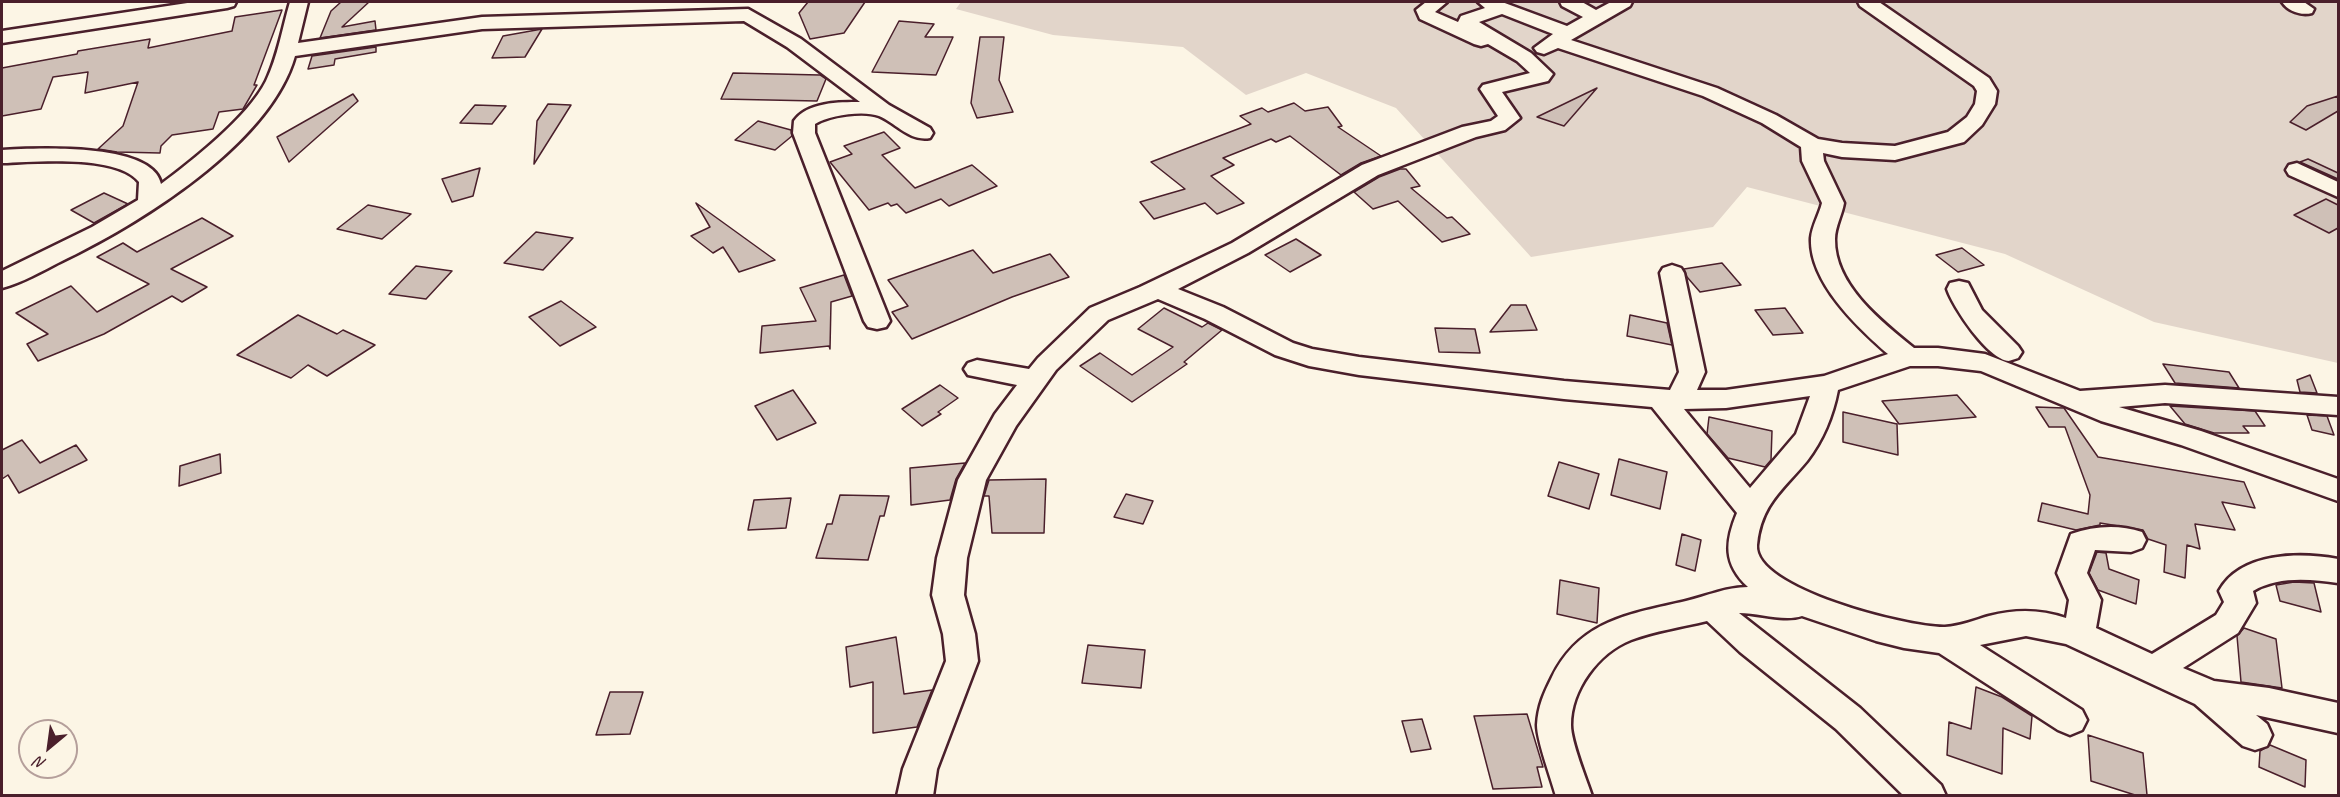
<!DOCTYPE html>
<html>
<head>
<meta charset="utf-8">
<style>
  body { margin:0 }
  #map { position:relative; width:2340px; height:797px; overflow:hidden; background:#fcf5e5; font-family:Caveat,sans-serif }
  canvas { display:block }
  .frame { position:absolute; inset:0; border:3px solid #4a1f2b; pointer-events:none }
  .north { position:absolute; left:18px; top:719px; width:60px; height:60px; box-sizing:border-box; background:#fcf5e5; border:2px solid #b59f9b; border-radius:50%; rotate:209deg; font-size:16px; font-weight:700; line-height:24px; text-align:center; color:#4a1f2b }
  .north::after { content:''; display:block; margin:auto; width:21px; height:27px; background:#4a1f2b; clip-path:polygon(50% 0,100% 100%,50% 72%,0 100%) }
</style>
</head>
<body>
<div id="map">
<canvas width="2340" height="797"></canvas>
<div class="frame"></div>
<div class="north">N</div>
</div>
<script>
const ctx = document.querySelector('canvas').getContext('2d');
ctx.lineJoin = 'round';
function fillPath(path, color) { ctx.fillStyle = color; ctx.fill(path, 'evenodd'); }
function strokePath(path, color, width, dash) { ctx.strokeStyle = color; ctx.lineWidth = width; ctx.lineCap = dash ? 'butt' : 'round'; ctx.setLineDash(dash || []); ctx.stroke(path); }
const green = new Path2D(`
  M961 2H2338V363L2154 322 2005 254 1747 187 1713 227 1531 257 1396 108 1306 73 1246 95 1183 47 1053 35 956 9Z`);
const building = new Path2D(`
  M341 2H369L342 27 375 21 376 30 320 38 331 11Z
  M808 2H865L844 33 810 39 799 13Z
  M282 10 254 85H257L243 109 219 112 213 129 172 135 161 146 160 153 117 152 98 149 123 126 138 82 85 93 88 72 53 77 41 109 2 116V68L77 54 78 51 150 39 148 48 232 31 235 17Z
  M899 21 934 24 925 37H953L936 75 872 72Z
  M542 29 525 57 492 58 503 36Z
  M980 37H1004L999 80 1013 112 977 118 971 103Z
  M376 47V52L335 59 334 65 308 69 312 56Z
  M733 73 820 75 826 79 817 101 721 99Z
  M1597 88 1564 126 1537 117Z
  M353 94 358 101 289 162 277 137Z
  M2338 96V111L2306 130 2290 122 2307 106Z
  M1294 103 1305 111 1328 107 1342 126 1338 127 1381 156 1361 163 1341 175 1290 136 1276 142 1271 139 1223 158 1234 165 1211 176 1244 203 1217 214 1205 203 1154 219 1140 202 1185 189 1151 162 1251 124 1240 116 1262 108 1268 112Z
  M548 104 571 105 534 164 537 121Z
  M475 105 506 106 492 124 460 123Z
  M758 121 791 130 792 136 775 150 735 140Z
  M884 132 900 148 882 155 915 188 972 165 997 186 949 206 941 199 906 213 897 204 891 206 888 203 869 210 830 162 852 154 844 146Z
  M2308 159 2338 173V179L2300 162Z
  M480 168 473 196 452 202 442 179Z
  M1400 169H1406L1420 186 1411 188 1447 218 1452 217 1470 234 1442 242 1398 201 1373 209 1354 192 1379 177Z
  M104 193 128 204 94 223 71 210Z
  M2326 199 2338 205V228L2329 233 2294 215Z
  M696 203 721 221 775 260 739 272 723 247 713 253 691 236 710 227Z
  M368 205 411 214 382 239 337 229Z
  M202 218 233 236 171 269 207 287 182 302 172 296 104 334 38 361 27 344 48 334 16 313 71 286 97 312 149 284 97 257 123 243 137 252Z
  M536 232 573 238 543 270 504 263Z
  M1296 239 1321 255 1290 272 1265 255Z
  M1962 248 1984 265 1958 272 1936 255Z
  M973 250 993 273 1050 254 1069 277 1012 297 912 339 892 312 908 306 888 280Z
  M1722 263 1741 285 1700 292 1687 277 1684 269Z
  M416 266 452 271 426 299 389 294Z
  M844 275 852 296 831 302 830 349 829 346 760 353 762 326 816 321 800 288Z
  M561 301 596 327 560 346 529 317Z
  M1511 305H1526L1537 330 1490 332Z
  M1164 308 1202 327 1208 323 1222 330 1184 362 1187 364 1132 402 1080 366 1100 353 1132 375 1173 347 1138 329Z
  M1785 308 1803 333 1773 335 1755 310Z
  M298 315 337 334 343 330 375 345 327 376 308 365 291 378 237 355Z
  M1630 315 1667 323 1672 345 1627 336Z
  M1435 328 1475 329 1480 353 1439 352Z
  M2163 364 2229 372 2239 388 2175 383Z
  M2310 375 2317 393 2300 392 2297 380Z
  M940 385 958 398 938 412 941 414 922 426 902 409Z
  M793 390 816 423 777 440 755 406Z
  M1957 395 1976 417 1899 424 1882 401Z
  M2170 406 2255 411 2265 426H2243L2249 433H2214L2185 424Z
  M2036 407 2064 408 2098 457 2244 482 2255 508 2222 502 2235 530 2195 524 2200 549 2187 545 2185 578 2164 572 2166 545 2148 539 2143 530 2100 523V525L2076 530 2038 521 2042 503 2088 514 2090 495 2065 427H2049Z
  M1843 412 1897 424 1898 455 1843 442Z
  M2307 415 2327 416 2334 435 2312 430Z
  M1709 417 1772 431 1771 460 1765 467 1728 458 1707 434Z
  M22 440 40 463 76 445 87 460 19 493 8 475 2 479V450Z
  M220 454 221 473 179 486 180 466Z
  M1619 459 1667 472 1660 509 1611 495Z
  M1559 462 1599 474 1589 509 1548 496Z
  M965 463 956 479 950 500 911 505 910 468Z
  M1046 479 1044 533H992L989 496H984L989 480Z
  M1126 494 1153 501 1143 524 1114 517Z
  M840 495 889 496 884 516H880L868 560 816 558 827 524H832Z
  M791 498 786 528 748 530 754 500Z
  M1682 534 1701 540 1695 571 1676 565Z
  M2097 552 2106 553 2109 569 2139 580 2136 604 2098 590 2089 573Z
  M1560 580 1599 588 1597 623 1557 614Z
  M2294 582 2314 583 2321 612 2280 601 2276 585Z
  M2244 628 2276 639 2282 688 2241 682 2237 636Z
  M896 637 904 694 932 690 917 727 873 733V682L850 687 846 647Z
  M1088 645 1145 650 1141 688 1082 683Z
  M1976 687 2002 697 2032 716 2030 739 2003 728 2002 774 1947 755 1949 722 1971 729Z
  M610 692H643L630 734 596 735Z
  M1527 714 1543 767H1537L1542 787 1493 789 1474 716Z
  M1422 719 1431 749 1411 752 1402 721Z
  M2088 735 2143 753 2147 795H2135L2091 781Z
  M2270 745 2306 760 2305 787 2259 767 2260 751Z`);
const minor = new Path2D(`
  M194 2H236L234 6 227 8 2 43V31Z
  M290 2H308L298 43 482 17 748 9 801 39 889 105 930 128 933 133 930 138C910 142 896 123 879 116 864 110 829 115 815 124V133L890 321 886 327 877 329 868 327 864 321 793 133 794 121C807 102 839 102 860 102L787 47 744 21 482 29 295 56C270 144 139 224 60 262 42 271 22 283 2 288V271L92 227 138 200 139 182C117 154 35 162 2 163V150C35 148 153 142 161 184 193 160 248 117 266 81 278 56 282 29 290 2Z
  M1426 2H1447L1435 12 1458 22 1461 16 1485 8 1478 2H1502L1567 26 1583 17 1562 6 1560 2H1582L1596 10 1611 2H1632L1630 6 1571 40 1717 88 1776 115 1818 139 1842 143 1895 146 1948 132 1967 117 1975 104 1977 91 1974 86 1860 6 1858 2H1879L1989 78 1997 91 1995 104 1982 125 1964 142 1895 160 1842 157 1823 153 1824 161 1844 203C1842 215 1835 227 1835 239 1834 285 1882 322 1914 348H1938L1985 354 2080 391 2165 385 2338 397V415L2165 403 2119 407 2201 431 2338 479V501L2181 445 2101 421 1981 371 1938 366H1910L1838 390C1833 416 1823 440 1807 461 1783 490 1761 504 1757 545 1753 589 1910 628 1945 627 1960 626 1975 620 1989 616 2016 609 2040 609 2066 618L2069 600 2057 573 2071 534C2094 526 2118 524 2142 532L2146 540 2142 548 2131 552 2095 550 2087 573 2101 600 2096 628 2152 654 2216 615 2224 602 2219 591C2240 552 2300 552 2338 559V583C2310 579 2278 576 2253 591L2256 603 2238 633 2183 668 2214 681 2269 688 2338 703V733L2256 715 2267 724 2272 735 2267 746 2255 750 2243 746 2195 704 2066 644 2026 636 1980 645 2082 710 2087 720 2082 730 2070 735 2058 730 1939 653 1904 648 1876 641 1802 616C1784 622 1759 613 1739 613L1860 708 1941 785 1946 796H1904L1836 729 1740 652 1707 621C1682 627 1655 631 1631 640 1598 653 1571 690 1571 725 1571 742 1586 778 1592 796H1556C1551 778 1537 741 1537 725 1538 706 1544 693 1552 677 1580 620 1630 614 1686 601 1707 596 1726 587 1748 587 1723 564 1725 542 1737 513L1652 407 1564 399 1359 375 1309 366 1275 355 1205 319 1158 299 1108 320 1056 370 1016 426 986 480 967 558 964 595 975 634 978 661 937 769 933 796H897L903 769 946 661 943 634 932 595 937 558 958 480 995 414 1017 385 968 375 964 369 968 363 977 360 1029 369 1038 358 1090 308 1140 287 1232 243 1362 165 1462 127 1491 121 1498 116 1480 89 1483 85 1530 73 1517 61 1488 44 1481 46 1474 44 1420 19 1416 10ZM1502 14 1553 34 1534 48 1537 52 1544 54 1558 48 1703 96 1762 123 1801 147 1802 161 1822 203C1819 215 1812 226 1811 238 1809 282 1858 328 1888 354L1824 376 1726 390H1697L1705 372 1684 273 1681 268 1672 265 1663 268 1660 273 1679 372 1670 390 1564 381 1359 357 1312 349 1293 343 1223 307 1178 289 1248 253 1378 175 1476 137 1505 130 1520 118 1502 92 1548 81 1553 74 1531 53 1479 22ZM1810 396 1796 434 1750 488 1684 409 1726 408Z
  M2282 2H2304L2314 9 2312 13C2301 16 2288 11 2282 2Z
  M2297 163 2338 182V197L2289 175 2286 170 2289 165Z
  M1959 281 1968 283 1982 310 2018 346 2022 352 2018 358C2018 358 2009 361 2009 361 1988 360 1953 307 1947 289L1950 283Z`);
fillPath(green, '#e2d5ca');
fillPath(building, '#cfc0b7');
strokePath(building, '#4a1f2b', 1.5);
strokePath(minor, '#4a1f2b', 5);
fillPath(minor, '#fcf5e5');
</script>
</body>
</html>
